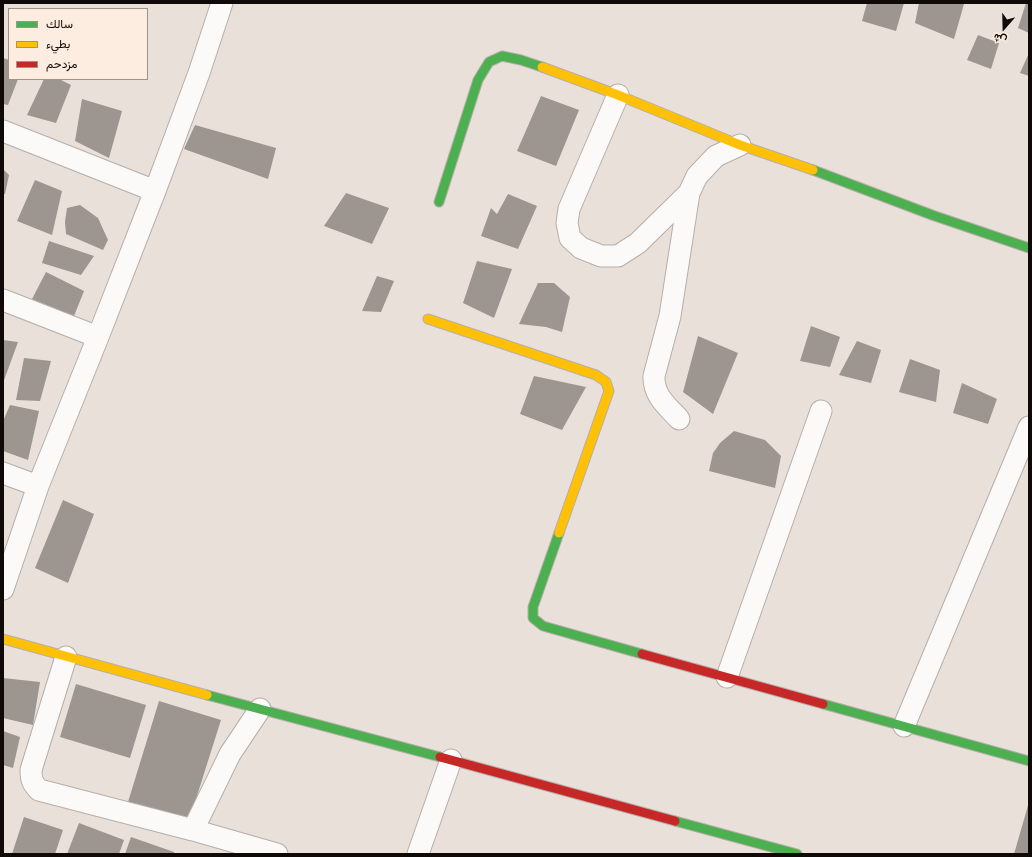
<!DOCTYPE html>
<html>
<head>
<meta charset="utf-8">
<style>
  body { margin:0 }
  #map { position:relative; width:1032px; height:857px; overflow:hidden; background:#e9e0d9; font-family:Manrope,Vazirmatn,sans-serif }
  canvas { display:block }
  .frame { position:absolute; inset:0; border:4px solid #0f0a07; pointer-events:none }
  .legend { position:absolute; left:8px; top:8px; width:140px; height:72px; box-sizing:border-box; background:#fdece0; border:1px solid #9e9289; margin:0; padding:5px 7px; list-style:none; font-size:12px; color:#0f0a07 }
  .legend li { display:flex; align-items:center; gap:8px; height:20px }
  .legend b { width:20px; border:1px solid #9e9289 }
  .north { position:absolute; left:984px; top:8px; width:40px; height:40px; -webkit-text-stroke:3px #fdece0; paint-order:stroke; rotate:200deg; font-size:11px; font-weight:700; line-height:16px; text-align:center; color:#0f0a07 }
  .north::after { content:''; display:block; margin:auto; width:14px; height:18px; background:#0f0a07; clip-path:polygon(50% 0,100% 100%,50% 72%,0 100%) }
</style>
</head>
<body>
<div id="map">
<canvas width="1032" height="857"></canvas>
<div class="frame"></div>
<ul class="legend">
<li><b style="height:5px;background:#4caf50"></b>سالك</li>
<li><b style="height:5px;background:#ffc107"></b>بطيء</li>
<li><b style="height:5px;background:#c62828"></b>مزدحم</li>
</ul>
<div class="north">ش</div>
</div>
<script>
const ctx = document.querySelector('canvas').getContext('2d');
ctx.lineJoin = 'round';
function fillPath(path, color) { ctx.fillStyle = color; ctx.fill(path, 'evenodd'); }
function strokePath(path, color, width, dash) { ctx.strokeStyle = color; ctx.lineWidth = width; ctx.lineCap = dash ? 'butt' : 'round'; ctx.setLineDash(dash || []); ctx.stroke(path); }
const building = new Path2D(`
  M867 3H904L896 31 862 21Z
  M919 3 964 4 954 39 915 23Z
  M1026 3H1029V33L1018 28Z
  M978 35 999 43 991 69 967 60Z
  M1029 53V76L1020 73Z
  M3 58 9 60V79H18L8 105 3 104Z
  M44 79H59L71 85 56 123 27 115Z
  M541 96 579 110 556 166 517 151Z
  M82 99 122 111 109 158 75 141Z
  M195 125 276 148 268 179 184 149Z
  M3 169 9 175 5 194H3Z
  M35 180 62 191 52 235 17 221Z
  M346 193 389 208 372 244 324 226Z
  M508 194 537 206 518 249 481 236 491 208 497 214Z
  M80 205 98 218 108 240 103 250 66 234 65 222 67 208Z
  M49 241 94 256 81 275 42 263Z
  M477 261 512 269 494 318 463 303Z
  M46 272 84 291 74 316 32 299Z
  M377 276 394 281 381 312 362 311Z
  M538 283H554L570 297 562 332 546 327 519 324Z
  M811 326 840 337 830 367 800 361Z
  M698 336 738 353 713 414 683 392Z
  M3 340 18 342 3 383Z
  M857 341 881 350 871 383 839 375Z
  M24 358 51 361 40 401 16 400Z
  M910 359 940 370 936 402 899 392Z
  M534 376 586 387 562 430 520 414Z
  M962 383 997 399 988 424 953 413Z
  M10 405 39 411 28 460 3 451V421Z
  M734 431 765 440 781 456 775 488 709 471 713 453 720 443Z
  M63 500 94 514 68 583 35 568Z
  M3 678 40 682 33 725 3 718Z
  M76 684 146 705 130 758 60 737Z
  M159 701 221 720 189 821 128 802Z
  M3 731 20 737 13 768 3 765Z
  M1029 802V854H1014Z
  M24 817 63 830 55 854H12Z
  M79 823 124 840 119 854H67Z
  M131 837 174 852V854H125Z`);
const street = new Path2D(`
  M618 95 569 209 567 223 570 238 581 248 601 256H618L638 243 689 193
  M3 131 155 191
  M3 300 98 337
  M679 419C667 406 653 395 654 376L670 316 689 193 697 176 716 156 740 145
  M3 473 38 486
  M3 589 38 486 98 337 155 191 199 73 222 3
  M66 657 31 770C31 779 32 783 39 790L193 830 277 854
  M727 677 821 411
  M904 726 1029 427
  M193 830 230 754 260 709
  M418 854 451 760`);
const fast = new Path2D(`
  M813 170 932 215 1029 248
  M439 202 478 80 489 62 502 56 521 60 542 67
  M559 533 533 607V618L543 626 642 654
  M207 695 440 757
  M823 704 1029 761
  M675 821 797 854`);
const slow = new Path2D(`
  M542 67 618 95 740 145 813 170
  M428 319 596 375 606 382 609 391 559 533
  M3 639 207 695`);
const jam = new Path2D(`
  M642 654 823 704
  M440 757 675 821`);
fillPath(building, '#9c9590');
strokePath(street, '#b6aea9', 23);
strokePath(fast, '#b6aea9', 11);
strokePath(slow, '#b6aea9', 11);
strokePath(jam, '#b6aea9', 11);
strokePath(street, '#fcfaf9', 21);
strokePath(fast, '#4caf50', 9);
strokePath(slow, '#ffc107', 9);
strokePath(jam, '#c62828', 9);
</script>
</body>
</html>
